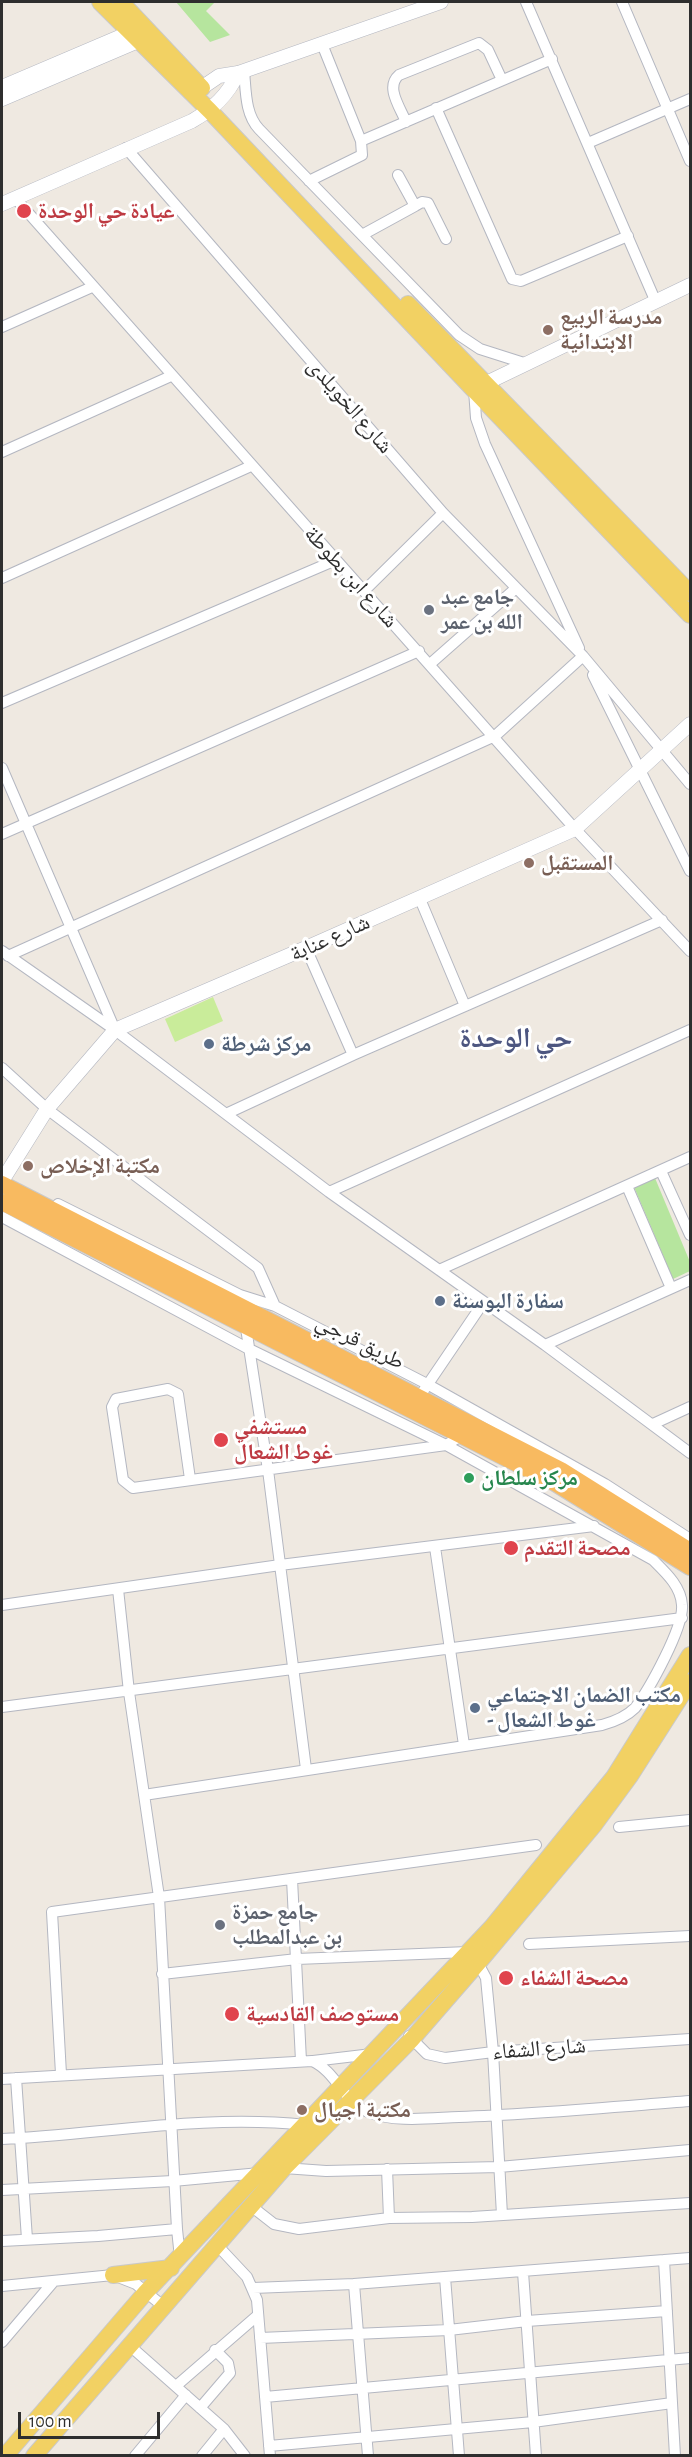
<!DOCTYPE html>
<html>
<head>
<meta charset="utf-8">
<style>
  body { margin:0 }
  #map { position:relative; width:692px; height:2457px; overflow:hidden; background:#efe9e1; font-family:"Alegreya Sans",sans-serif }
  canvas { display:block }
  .frame { position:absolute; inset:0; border:3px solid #2e2e2e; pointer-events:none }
  .scale { position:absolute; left:18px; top:2412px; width:142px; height:27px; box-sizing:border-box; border:3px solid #2e2e2e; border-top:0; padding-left:8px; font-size:18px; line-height:21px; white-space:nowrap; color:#2e2e2e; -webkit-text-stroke:4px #fff; paint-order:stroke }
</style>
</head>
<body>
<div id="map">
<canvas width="692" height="2457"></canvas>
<div class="frame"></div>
<div class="scale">100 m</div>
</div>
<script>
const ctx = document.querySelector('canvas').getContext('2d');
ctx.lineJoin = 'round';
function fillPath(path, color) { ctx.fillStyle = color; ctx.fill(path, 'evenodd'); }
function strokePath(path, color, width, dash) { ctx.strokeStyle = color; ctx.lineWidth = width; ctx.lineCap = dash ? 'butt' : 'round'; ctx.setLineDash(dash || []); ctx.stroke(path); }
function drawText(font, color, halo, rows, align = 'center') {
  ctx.font = font + ' "Alegreya Sans","Noto Naskh Arabic",sans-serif'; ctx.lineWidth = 6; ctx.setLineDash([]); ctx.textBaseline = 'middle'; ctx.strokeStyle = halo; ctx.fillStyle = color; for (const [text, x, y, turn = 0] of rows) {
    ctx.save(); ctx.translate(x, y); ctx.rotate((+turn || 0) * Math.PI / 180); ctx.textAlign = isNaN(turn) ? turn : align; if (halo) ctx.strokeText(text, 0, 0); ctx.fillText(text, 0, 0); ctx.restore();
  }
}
const green = new Path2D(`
  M176 2H215L206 11 230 35 210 42Z
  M655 1178 690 1262V1271L673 1279 634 1187Z`);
const pitch = new Path2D(`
  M213 997 223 1021 175 1042 165 1019Z`);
const minor = new Path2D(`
  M526 2 655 300
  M622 2 690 161
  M322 44 361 141 552 59
  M244 71C246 91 245 114 259 129L459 335 480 349 524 363
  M436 108 512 279 521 281 628 236
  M406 122C400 107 385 87 399 75L479 43 488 50 502 80
  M588 143 690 99
  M126 148 443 513 583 656 690 784
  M309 181 362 155 361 141
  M16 199 575 829 690 951
  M415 206 422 202 428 203 446 239
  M362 235 415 206 398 175
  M2 327 92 287
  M474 390 476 418 485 444 579 648
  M2 452 171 376
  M2 578 251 466
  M364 591 443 513
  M430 664 515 589
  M593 675 690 871
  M2 703 336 560
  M2 768 115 1030 329 1192 545 1345 690 1453
  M2 834 419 651
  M420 899 465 1006
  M306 948 353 1055
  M2 951 115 1030
  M8 956 495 736 583 656
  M2 1068 47 1109 258 1268 275 1306 427 1384 605 1484 690 1539
  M228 1113 353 1055 662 920
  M661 1171 690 1235
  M627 1186 671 1288
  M329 1192 690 1030
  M58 1204 240 1295 275 1306
  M2 1217 247 1348 446 1445 133 1488 123 1480 112 1407 116 1399 168 1389 178 1394 190 1479
  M439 1270 690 1157
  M246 1328 268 1470 306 1769
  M545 1345 690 1280
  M424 1390 483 1303
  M653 1424 690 1407
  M435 1547 464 1745
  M2 1605 280 1565 594 1526
  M2 1707 682 1618
  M144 1795 602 1725C613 1722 627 1716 635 1708 649 1690 684 1627 682 1605 681 1586 665 1572 653 1560L446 1445 461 1436
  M619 1827 690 1820
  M292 1879 301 2061
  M529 1944 690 1936
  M478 1963 486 1978 493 2052 502 2215
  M162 1974 297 1959 468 1952
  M409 2036 427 2054 445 2058 493 2052 690 2039
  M313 2061 372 2054
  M61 2074 52 1912 536 1845
  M16 2078 27 2239
  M2 2079 312 2061C337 2072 343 2102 368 2112 395 2123 431 2118 459 2117 536 2114 613 2107 690 2101
  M2 2139C103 2134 204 2114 306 2125
  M284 2168 326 2171 499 2167 690 2150
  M387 2169 389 2218
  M2 2190 173 2181 260 2173
  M251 2206 274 2224 299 2229 389 2218 472 2217 690 2203
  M177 2229 180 2258
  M2 2241 98 2236 177 2229 159 1897 129 1692 118 1589
  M217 2245 247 2277 257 2300 270 2456
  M664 2260 675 2456
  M523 2272 536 2456
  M445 2277 459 2456
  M354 2284 368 2456
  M2 2286 113 2275 136 2284 163 2306
  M253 2288 354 2284 690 2258
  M260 2338 449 2330 527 2321 667 2311
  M2 2342 54 2281
  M129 2345 224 2429 245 2456
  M176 2386 258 2315
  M265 2397 690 2358
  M200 2408 230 2373 228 2363 215 2350
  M269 2446 533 2422 672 2403
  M135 2456 186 2395
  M202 2456 224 2429`);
const tertiary = new Path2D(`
  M2 87 129 33
  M194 93 219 76 238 73 441 2
  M2 99 138 41
  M2 204 192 121C213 109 228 95 238 73
  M478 387 690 285
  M2 1181 47 1109 115 1030 306 948 575 829 690 724`);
const primary = new Path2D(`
  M100 2 210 111 474 390 690 615
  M121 2 202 88
  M408 304 690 593
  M113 2275 171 2268
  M5 2456 146 2292 492 1927 614 1777 690 1655
  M34 2456 284 2168 412 2039 478 1963 594 1825 630 1776 690 1682`);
const trunk = new Path2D(`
  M2 1184 561 1470 690 1551
  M2 1202 555 1483 690 1567`);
const markers = [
  [24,211,8,"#e0444e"],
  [548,330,6,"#8d6e63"],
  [429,610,6,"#6b7280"],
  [529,863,6,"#8d6e63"],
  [209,1044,6,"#5c6f8a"],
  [28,1166,6,"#8d6e63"],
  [440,1301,6,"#5c6f8a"],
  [221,1440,8,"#e0444e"],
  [469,1478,6,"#2e9e5b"],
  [511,1548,8,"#e0444e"],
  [475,1708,6,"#5c6f8a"],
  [220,1925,6,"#6b7280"],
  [506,1978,8,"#e0444e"],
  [232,2014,8,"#e0444e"],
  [302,2110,6,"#8d6e63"]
];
const healthNames = [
  ["عيادة حي الوحدة",38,211],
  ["مستشفي",234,1427],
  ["غوط الشعال",234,1452],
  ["مصحة التقدم",524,1548],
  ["مصحة الشفاء",520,1978],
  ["مستوصف القادسية",246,2014]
];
const educationNames = [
  ["مدرسة الربيع",560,317],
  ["الابتدائية",560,342],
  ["المستقبل",541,863],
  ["مكتبة الإخلاص",40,1166],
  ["مكتبة اجيال",314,2110]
];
const streetNames = [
  ["شارع الخويلدى",350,406,49],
  ["شارع ابن بطوطة",351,577,48],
  ["شارع عنابة",330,938,-24],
  ["طريق قرجي",360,1342,27],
  ["شارع الشفاء",539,2049,-4]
];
const worshipNames = [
  ["جامع عبد",441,597],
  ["الله بن عمر",441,622],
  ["جامع حمزة",232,1912],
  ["بن عبدالمطلب",232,1937]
];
const serviceNames = [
  ["مركز شرطة",221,1044],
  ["سفارة البوسنة",452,1301],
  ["مكتب الضمان الاجتماعي",487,1695],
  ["- غوط الشعال",487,1720]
];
const leisureNames = [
  ["مركز سلطان",481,1478]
];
const districtNames = [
  ["حي الوحدة",516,1039]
];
fillPath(green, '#b6e59e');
fillPath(pitch, '#c9ec9a');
strokePath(minor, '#b4b7c1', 12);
strokePath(tertiary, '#b4b7c1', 15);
strokePath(primary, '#c9c9c9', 18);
strokePath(trunk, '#c9c9c9', 18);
strokePath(minor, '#fff', 10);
strokePath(tertiary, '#fff', 14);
strokePath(primary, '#f2d163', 16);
strokePath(trunk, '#f8ba60', 16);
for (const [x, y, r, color] of markers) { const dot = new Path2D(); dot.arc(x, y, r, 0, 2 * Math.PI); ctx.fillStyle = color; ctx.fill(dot); strokePath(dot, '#fff', 2); }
drawText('bold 22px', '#be3a42', '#fff', healthNames, 'left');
drawText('bold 22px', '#785e54', '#fff', educationNames, 'left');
drawText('22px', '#2e2e2e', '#fff', streetNames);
drawText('bold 22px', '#5b616d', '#fff', worshipNames, 'left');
drawText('bold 22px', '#4e5e75', '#fff', serviceNames, 'left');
drawText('bold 22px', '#27864d', '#fff', leisureNames, 'left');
drawText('bold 28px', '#4d5680', '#fff', districtNames);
</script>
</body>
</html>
